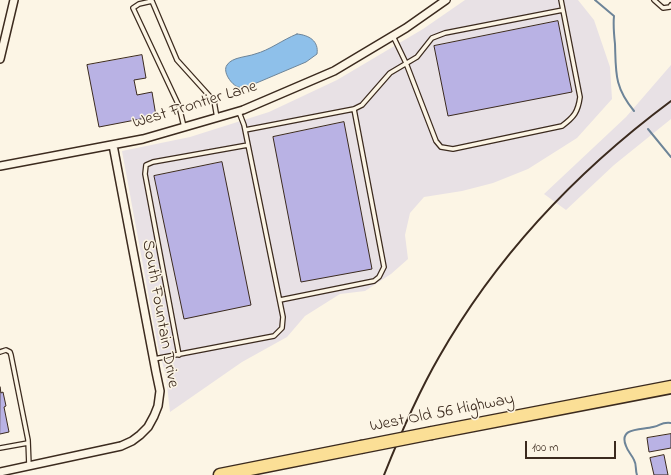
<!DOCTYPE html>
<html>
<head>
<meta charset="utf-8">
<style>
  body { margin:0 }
  #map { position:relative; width:671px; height:475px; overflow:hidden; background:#fcf5e5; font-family:"Indie Flower",sans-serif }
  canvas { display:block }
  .scale { position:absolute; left:525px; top:441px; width:91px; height:18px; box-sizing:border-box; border:2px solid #3b2a1e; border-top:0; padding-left:5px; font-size:12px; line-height:14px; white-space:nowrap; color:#3b2a1e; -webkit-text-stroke:3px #fcf5e5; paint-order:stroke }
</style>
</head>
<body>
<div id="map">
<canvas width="671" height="475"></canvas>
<div class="scale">100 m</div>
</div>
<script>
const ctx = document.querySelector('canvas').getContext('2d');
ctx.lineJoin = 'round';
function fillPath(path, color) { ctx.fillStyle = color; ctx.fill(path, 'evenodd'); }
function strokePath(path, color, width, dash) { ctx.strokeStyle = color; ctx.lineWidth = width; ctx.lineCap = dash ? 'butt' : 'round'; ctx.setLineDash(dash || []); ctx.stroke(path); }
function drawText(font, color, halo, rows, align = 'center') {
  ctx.font = font + ' "Indie Flower",sans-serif'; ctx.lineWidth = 3; ctx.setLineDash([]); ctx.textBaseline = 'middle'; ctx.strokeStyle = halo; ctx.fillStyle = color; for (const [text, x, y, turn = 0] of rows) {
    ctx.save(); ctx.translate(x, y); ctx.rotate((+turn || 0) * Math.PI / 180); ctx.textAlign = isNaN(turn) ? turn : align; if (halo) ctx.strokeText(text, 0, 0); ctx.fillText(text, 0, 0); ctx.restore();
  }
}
const built = new Path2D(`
  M465 0H578L594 20 610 67 612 99 577 138 528 169 493 183 462 191 424 197 410 213 405 235 408 259 391 274 365 291 340 294 305 316 287 337 242 362 170 412 166 376 158 347 122 151 190 137 269 112 337 80 423 29Z
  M671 65V119L614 165 566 210 544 194 626 117Z`);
const water = new Path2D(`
  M297 34C309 35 319 41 317 54L306 62 247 87C244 88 241 88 238 87 232 85 222 72 227 65 232 57 247 57 255 54 270 50 282 40 297 34Z`);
const stream = new Path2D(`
  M595 0 614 16C613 26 614 35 615 44 616 72 614 87 634 111
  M648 129 671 157
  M637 475C635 470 637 465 634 460 632 455 628 452 626 446 618 427 642 430 653 427 662 425 660 422 671 423`);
const building = new Path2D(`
  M558 21 572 92 448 116 434 46Z
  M142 55 146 78 134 80 137 95 152 92 156 116 99 127 87 65Z
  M344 122 372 269 301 282 273 137Z
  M222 162 251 305 184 319 154 176Z
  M0 387 1 393 3 392 6 406 4 407 9 432 0 434Z
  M671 434V448L649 452 647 438Z
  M664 455 668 475H654L650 458Z`);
const lane = new Path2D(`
  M654 0 663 8 670 7 671 5
  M393 36 406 63 436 141 441 147 453 149 562 126C574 117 578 112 580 97L561 0
  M184 127 179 106 133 8 139 4 152 1 177 60 214 101 217 118
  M245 130 354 109 362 105 390 73 417 57 432 38 445 33 563 10
  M280 300 374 281 379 277 384 267 354 109
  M0 352 6 350 10 352 11 355 28 440 29 466
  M179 355 145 174 146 165 153 162 248 145
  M154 359 274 336 282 328 283 317 244 125 239 112
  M0 448 28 443`);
const street = new Path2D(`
  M0 59 14 0
  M0 166 143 139 243 110 334 71 406 28 446 0
  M0 472 121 446 132 441 140 435 148 427 154 416 158 406 160 391 156 372 113 145`);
const highway = new Path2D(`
  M432 433 671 387
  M220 475 361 447`);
const rail = new Path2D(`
  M384 475C400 435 417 395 439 357 497 255 577 171 671 101`);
const highwayBridge = new Path2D(`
  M361 447 432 433`);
const streetNames = [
  ["West Frontier Lane",195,106,-17],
  ["South Fountain Drive",159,314,80],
  ["West Old 56 Highway",442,414,-11]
];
fillPath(built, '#e8e1e5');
fillPath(water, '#8ec0ea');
strokePath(water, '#6d8498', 1);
strokePath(stream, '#6d8498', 2);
fillPath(building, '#b9b2e4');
strokePath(building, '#3b2a1e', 1);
strokePath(lane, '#3b2a1e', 6);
strokePath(street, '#3b2a1e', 10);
strokePath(highway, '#3b2a1e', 15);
strokePath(lane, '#fcf5e5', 3.5);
strokePath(street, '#fcf5e5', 7);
strokePath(highway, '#fbdf96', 12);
strokePath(rail, '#3b2a1e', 2);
strokePath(highwayBridge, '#3b2a1e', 15, []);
strokePath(highwayBridge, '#fbdf96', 12);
drawText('17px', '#3b2a1e', '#fcf5e5', streetNames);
</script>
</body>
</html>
